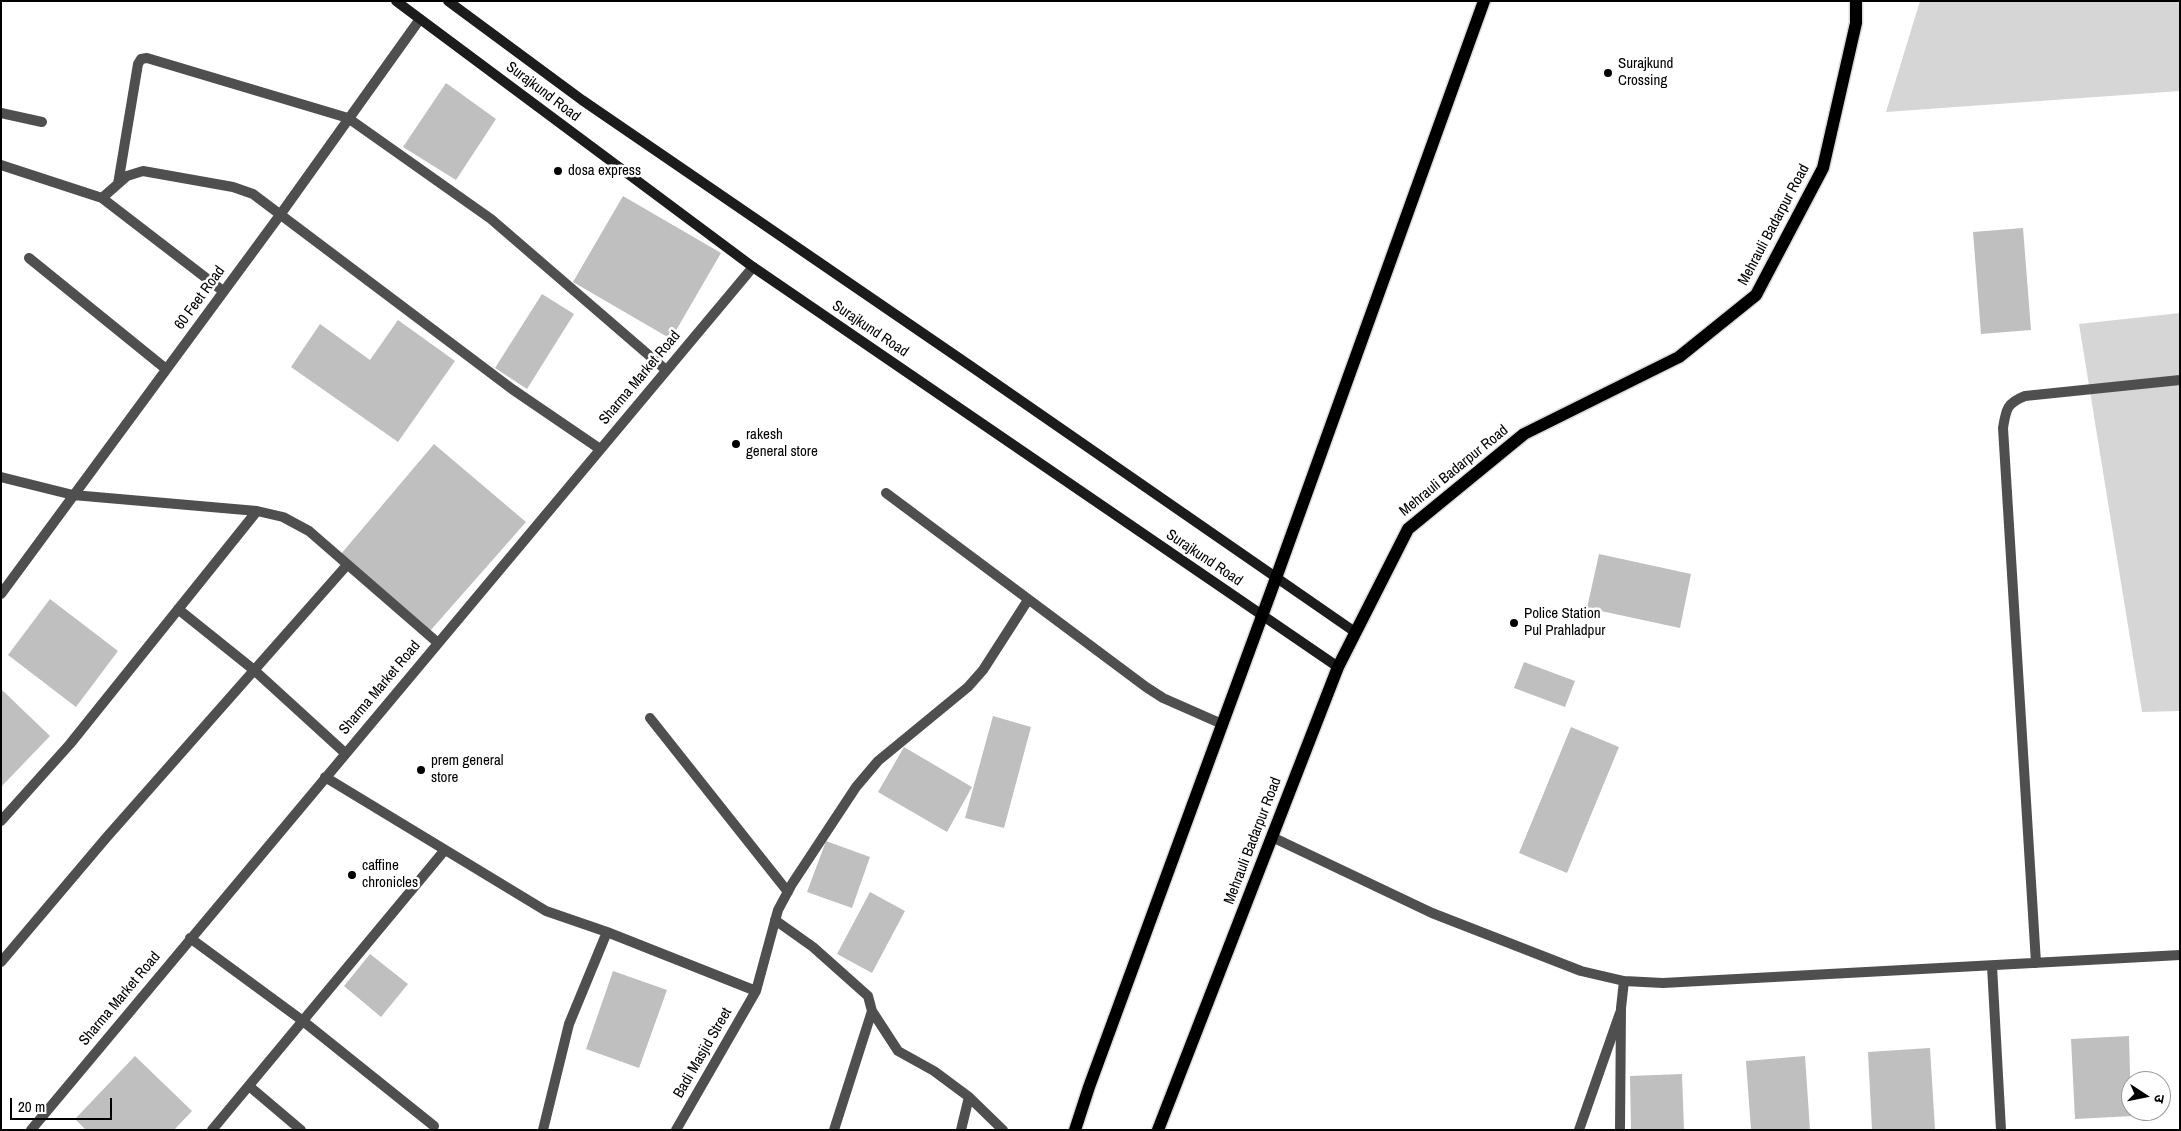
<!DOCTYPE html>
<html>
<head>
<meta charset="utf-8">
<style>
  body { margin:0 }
  #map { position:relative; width:2181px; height:1131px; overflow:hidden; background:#fff; font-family:"Archivo Narrow","Noto Sans Devanagari",sans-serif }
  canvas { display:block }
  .frame { position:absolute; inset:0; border:2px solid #000; pointer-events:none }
  .north { position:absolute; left:2121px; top:1071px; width:50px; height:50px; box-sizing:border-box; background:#fff; border:1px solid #999; border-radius:50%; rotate:101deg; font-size:14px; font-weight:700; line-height:20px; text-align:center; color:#000 }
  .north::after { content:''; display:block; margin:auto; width:18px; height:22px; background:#000; clip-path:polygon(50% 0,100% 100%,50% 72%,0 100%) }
  .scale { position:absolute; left:10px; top:1098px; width:102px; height:22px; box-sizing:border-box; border:2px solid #000; border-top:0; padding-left:6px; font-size:15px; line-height:18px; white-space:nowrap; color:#000; -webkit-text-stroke:4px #fff; paint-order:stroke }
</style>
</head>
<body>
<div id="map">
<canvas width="2181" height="1131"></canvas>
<div class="frame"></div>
<div class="north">उ</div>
<div class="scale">20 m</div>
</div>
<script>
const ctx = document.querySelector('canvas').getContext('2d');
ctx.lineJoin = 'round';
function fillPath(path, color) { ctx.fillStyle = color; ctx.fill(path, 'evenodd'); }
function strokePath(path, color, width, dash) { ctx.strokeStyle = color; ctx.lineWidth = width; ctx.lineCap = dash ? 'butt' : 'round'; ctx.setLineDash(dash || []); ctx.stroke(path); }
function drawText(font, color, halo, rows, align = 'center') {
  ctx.font = font + ' "Archivo Narrow",sans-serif'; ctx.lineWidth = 5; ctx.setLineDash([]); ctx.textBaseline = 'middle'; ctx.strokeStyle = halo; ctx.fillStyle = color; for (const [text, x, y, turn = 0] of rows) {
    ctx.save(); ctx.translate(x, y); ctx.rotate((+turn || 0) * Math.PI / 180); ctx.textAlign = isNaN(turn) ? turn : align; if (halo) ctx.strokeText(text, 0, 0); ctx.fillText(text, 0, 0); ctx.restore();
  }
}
const green = new Path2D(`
  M1920 1H2180V91L1886 112Z
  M2180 313V711L2142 712 2079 324Z`);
const building = new Path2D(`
  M446 83 496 119 456 180 403 147Z
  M623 196 721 253 671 339 573 282Z
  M2023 228 2031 330 1981 334 1973 232Z
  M542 294 574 314 527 389 495 368Z
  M398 320 455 361 398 442 291 367 320 324 370 360Z
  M434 444 526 522 430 631 341 554Z
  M1599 554 1691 574 1680 628 1587 608Z
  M50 599 118 651 76 707 8 655Z
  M1524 662 1575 681 1565 707 1514 688Z
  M1 689 50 736 1 787Z
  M993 716 1031 727 1004 828 965 818Z
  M1571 727 1619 747 1567 873 1519 853Z
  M904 747 972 787 947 832 878 792Z
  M826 841 870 857 852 908 807 892Z
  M870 892 905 911 872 973 837 954Z
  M370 954 408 984 381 1017 344 986Z
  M613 971 667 990 639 1068 586 1049Z
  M2129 1036 2131 1111H2133V1116L2075 1119 2071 1039Z
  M1930 1048 1935 1129 1872 1130 1868 1052Z
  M135 1056 192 1111 174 1130H86L75 1119Z
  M1805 1056 1810 1130H1751L1746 1061Z
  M1682 1074 1684 1130H1631L1630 1076Z`);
const lane = new Path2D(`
  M1579 1130 1620 1013`);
const street = new Path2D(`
  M1 113 42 122
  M1 165 102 198 223 291
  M118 184 138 64 141 59 147 58 348 118 491 219 666 370
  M102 198 127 176 143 171 233 187 253 194 512 389 600 449
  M29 258 166 369
  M1 477 73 495 257 511 283 517 309 531 438 643
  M886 493 1146 687 1163 698 1222 724
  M1 594 280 215 420 19
  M178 609 254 670 345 753
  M650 718 788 892
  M325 777 546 911 607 932 756 991
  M1 821 70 744 257 511
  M1272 837 1432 913 1581 971 1624 981 1663 983 2180 955
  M775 920 813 947 868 996 872 1011 898 1051 934 1071 969 1097 1003 1130
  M190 938 303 1021 434 1126
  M1 962 106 838 347 565
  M2036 963 2003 428C2006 409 2007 403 2025 396L2180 380
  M1992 966 2001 1130
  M249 1086 301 1130
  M31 1130 753 267
  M212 1130 444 851
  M543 1130 569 1024 607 932
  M676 1130 756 991 778 910 792 884 856 787 878 761 968 687 983 670 1028 600
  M834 1130 872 1011
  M961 1130 969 1097
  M1620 1130 1621 1008 1624 981`);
const secondary = new Path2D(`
  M396 1 753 267 1338 667
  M448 1 582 100 972 367 1355 632`);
const primary = new Path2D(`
  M1075 1130 1089 1087 1276 578 1484 1
  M1158 1130 1338 667 1408 529 1524 434 1679 357 1756 295 1823 168 1856 23V1`);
const markers = [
  [1608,73,5,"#000"],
  [558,171,5,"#000"],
  [736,444,5,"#000"],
  [1514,623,5,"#000"],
  [421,770,5,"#000"],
  [352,875,5,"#000"]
];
const poiNames = [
  ["Surajkund",1618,64],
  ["Crossing",1618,81],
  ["dosa express",568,171],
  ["rakesh",746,435],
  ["general store",746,452],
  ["Police Station",1524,614],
  ["Pul Prahladpur",1524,631],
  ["prem general",431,761],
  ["store",431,778],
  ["caffine",362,866],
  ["chronicles",362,883]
];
const streetNames = [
  ["Surajkund Road",543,92,37],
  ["Mehrauli Badarpur Road",1774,225,-62],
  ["60 Feet Road",200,298,-54],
  ["Surajkund Road",870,329,34],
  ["Sharma Market Road",640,378,-50],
  ["Mehrauli Badarpur Road",1454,471,-39],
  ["Surajkund Road",1204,558,34],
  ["Sharma Market Road",380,688,-50],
  ["Mehrauli Badarpur Road",1253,841,-69],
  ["Sharma Market Road",120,999,-50],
  ["Badi Masjid Street",703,1053,-60]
];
fillPath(green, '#d6d6d6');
fillPath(building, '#bfbfbf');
strokePath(primary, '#dbdbdb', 15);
strokePath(lane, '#4f4f4f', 10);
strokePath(street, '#4f4f4f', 10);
strokePath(secondary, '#1c1c1c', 10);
strokePath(primary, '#000', 12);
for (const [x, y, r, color] of markers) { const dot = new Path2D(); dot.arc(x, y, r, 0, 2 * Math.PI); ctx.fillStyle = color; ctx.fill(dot); strokePath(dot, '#fff', 2); }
drawText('15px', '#000', '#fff', poiNames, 'left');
drawText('15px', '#000', '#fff', streetNames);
</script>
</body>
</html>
